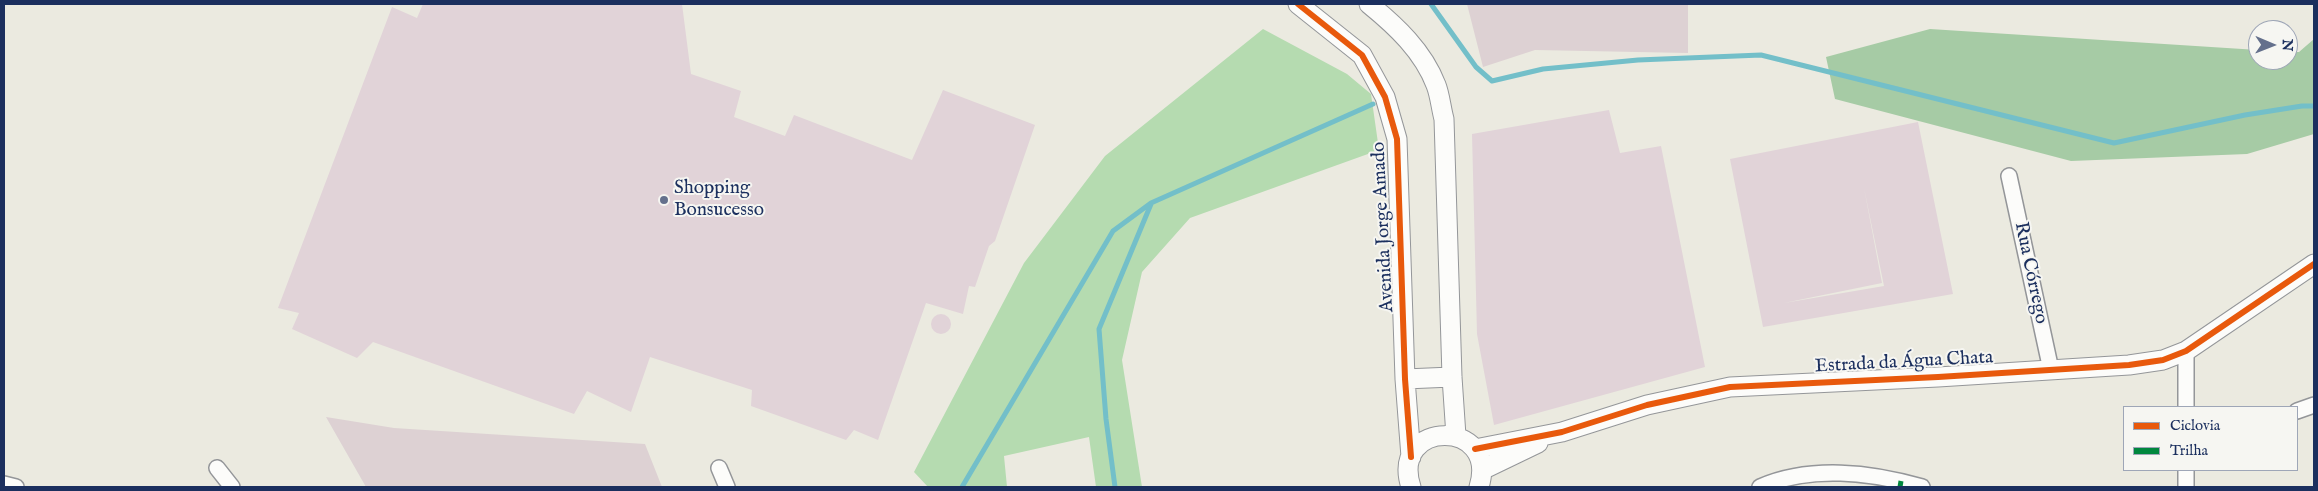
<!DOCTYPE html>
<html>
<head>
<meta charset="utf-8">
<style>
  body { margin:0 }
  #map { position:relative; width:2318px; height:491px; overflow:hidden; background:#ebeae0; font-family:"IM FELL English",serif }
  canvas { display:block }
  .frame { position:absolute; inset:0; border:5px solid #1b2f5e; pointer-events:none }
  .legend { position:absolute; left:2123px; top:406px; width:175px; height:65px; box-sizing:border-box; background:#f6f6f2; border:1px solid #9ea6b7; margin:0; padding:6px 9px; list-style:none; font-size:15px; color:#1b2f5e }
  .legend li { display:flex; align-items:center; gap:10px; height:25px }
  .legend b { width:25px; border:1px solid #9ea6b7 }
  .north { position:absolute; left:2248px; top:20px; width:50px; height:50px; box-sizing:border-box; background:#f6f6f2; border:1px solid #9ea6b7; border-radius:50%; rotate:91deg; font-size:14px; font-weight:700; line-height:20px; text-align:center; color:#1b2f5e }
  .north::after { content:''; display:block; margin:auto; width:18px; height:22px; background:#64708c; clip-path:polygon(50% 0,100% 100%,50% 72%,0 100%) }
</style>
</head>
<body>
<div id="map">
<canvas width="2318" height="491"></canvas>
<div class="frame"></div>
<ul class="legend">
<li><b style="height:6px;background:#e8590c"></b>Ciclovia</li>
<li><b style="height:6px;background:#00873e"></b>Trilha</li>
</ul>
<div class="north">N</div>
</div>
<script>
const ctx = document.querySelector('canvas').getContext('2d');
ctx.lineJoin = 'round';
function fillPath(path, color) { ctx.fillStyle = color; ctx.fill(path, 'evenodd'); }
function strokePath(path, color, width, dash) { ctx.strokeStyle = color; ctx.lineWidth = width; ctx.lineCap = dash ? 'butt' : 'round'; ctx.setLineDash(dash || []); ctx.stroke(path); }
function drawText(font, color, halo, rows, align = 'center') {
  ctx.font = font + ' "IM FELL English",serif'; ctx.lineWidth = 4; ctx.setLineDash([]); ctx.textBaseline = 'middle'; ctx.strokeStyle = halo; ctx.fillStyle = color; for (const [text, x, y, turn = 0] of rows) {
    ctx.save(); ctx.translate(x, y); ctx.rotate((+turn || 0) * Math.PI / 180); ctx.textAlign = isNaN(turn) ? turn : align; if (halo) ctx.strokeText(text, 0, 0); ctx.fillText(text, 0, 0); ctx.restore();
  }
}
const industrial = new Path2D(`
  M1467 4H1688V53L1535 50 1483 67Z
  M326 417 394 428 645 444 662 487H366Z`);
const green = new Path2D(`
  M1263 29 1347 74 1371 94 1379 150 1190 218 1142 272 1122 360 1142 487H1096L1089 437 1004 456 1007 487H928L914 472 1024 263 1105 156Z`);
const forest = new Path2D(`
  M1930 29 2258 50V60H2288V52H2299L2314 39V134L2247 154 2071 161 1835 99 1826 57Z`);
const stream = new Path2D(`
  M1431 4 1476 67 1492 81 1543 69 1638 60 1761 55 2114 143 2245 115 2302 106H2314
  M962 487 1113 231 1151 203 1373 104
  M1115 487 1106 419 1099 329 1151 204`);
const building = new Path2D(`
  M423 4H682L691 74 741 91 734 117 785 136 794 115 912 160 943 90 1035 125 995 241 989 246 975 287 969 286 963 314 926 303 878 440 854 430 846 440 751 406 752 390 650 357 631 412 587 391 574 414 373 342 357 358 292 329 299 313 278 308 392 7 417 18Z
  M1609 110 1620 153 1661 146 1705 367 1494 425 1477 334 1472 134Z
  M1918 122 1953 294 1763 327 1730 159ZM1864 188 1884 286 1784 303 1882 283Z
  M931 324a10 10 0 1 1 20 0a10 10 0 1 1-20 0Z`);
const minor = new Path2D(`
  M2009 176 2051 370
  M2186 407V351
  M2297 411 2314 405
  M217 468 232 487
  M719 468 727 487
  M2186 470V487
  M4 484 16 487
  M1760 487C1810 465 1871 472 1922 487`);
const tertiary = new Path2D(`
  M1298 4 1362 55 1385 97 1397 139 1405 379 1411 457
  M1369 4C1396 26 1423 51 1436 85 1440 95 1441 108 1444 119L1452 377 1456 436
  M1405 379 1452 377
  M1475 449 1562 432 1647 405 1730 387 1938 377 2129 365 2163 360 2186 351 2314 264
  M1482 470 1538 443
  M1411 487C1389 419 1500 418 1479 487`);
const quiet = new Path2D(`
  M1900 487 1901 481`);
const cycleway = new Path2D(`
  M1298 4 1362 55 1385 97 1397 139 1405 379 1411 457
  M1475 449 1562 432 1647 405 1730 387 1938 377 2129 365 2163 360 2186 351 2314 264`);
const markers = [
  [664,200,5,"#64708c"]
];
const poiNames = [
  ["Shopping",674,189],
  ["Bonsucesso",674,211]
];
const streetNames = [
  ["Avenida Jorge Amado",1384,227,-93],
  ["Rua Córrego",2030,273,78],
  ["Estrada da Água Chata",1904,363,-3]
];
fillPath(industrial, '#ddd1d3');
fillPath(green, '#b5dbb0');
fillPath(forest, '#a6cba5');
strokePath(stream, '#73bfc9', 5);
fillPath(building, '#e1d3d8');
strokePath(minor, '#949699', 18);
strokePath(tertiary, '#949699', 21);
strokePath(minor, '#fcfcfa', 15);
strokePath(tertiary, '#fcfcfa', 19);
strokePath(quiet, '#00873e', 5, [10, 5]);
strokePath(cycleway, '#e8590c', 6);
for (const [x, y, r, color] of markers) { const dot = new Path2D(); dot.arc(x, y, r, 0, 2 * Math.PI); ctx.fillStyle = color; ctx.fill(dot); strokePath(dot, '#f6f6f2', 2); }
drawText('19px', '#1b2f5e', '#f6f6f2', poiNames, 'left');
drawText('19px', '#1b2f5e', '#f6f6f2', streetNames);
</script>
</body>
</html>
